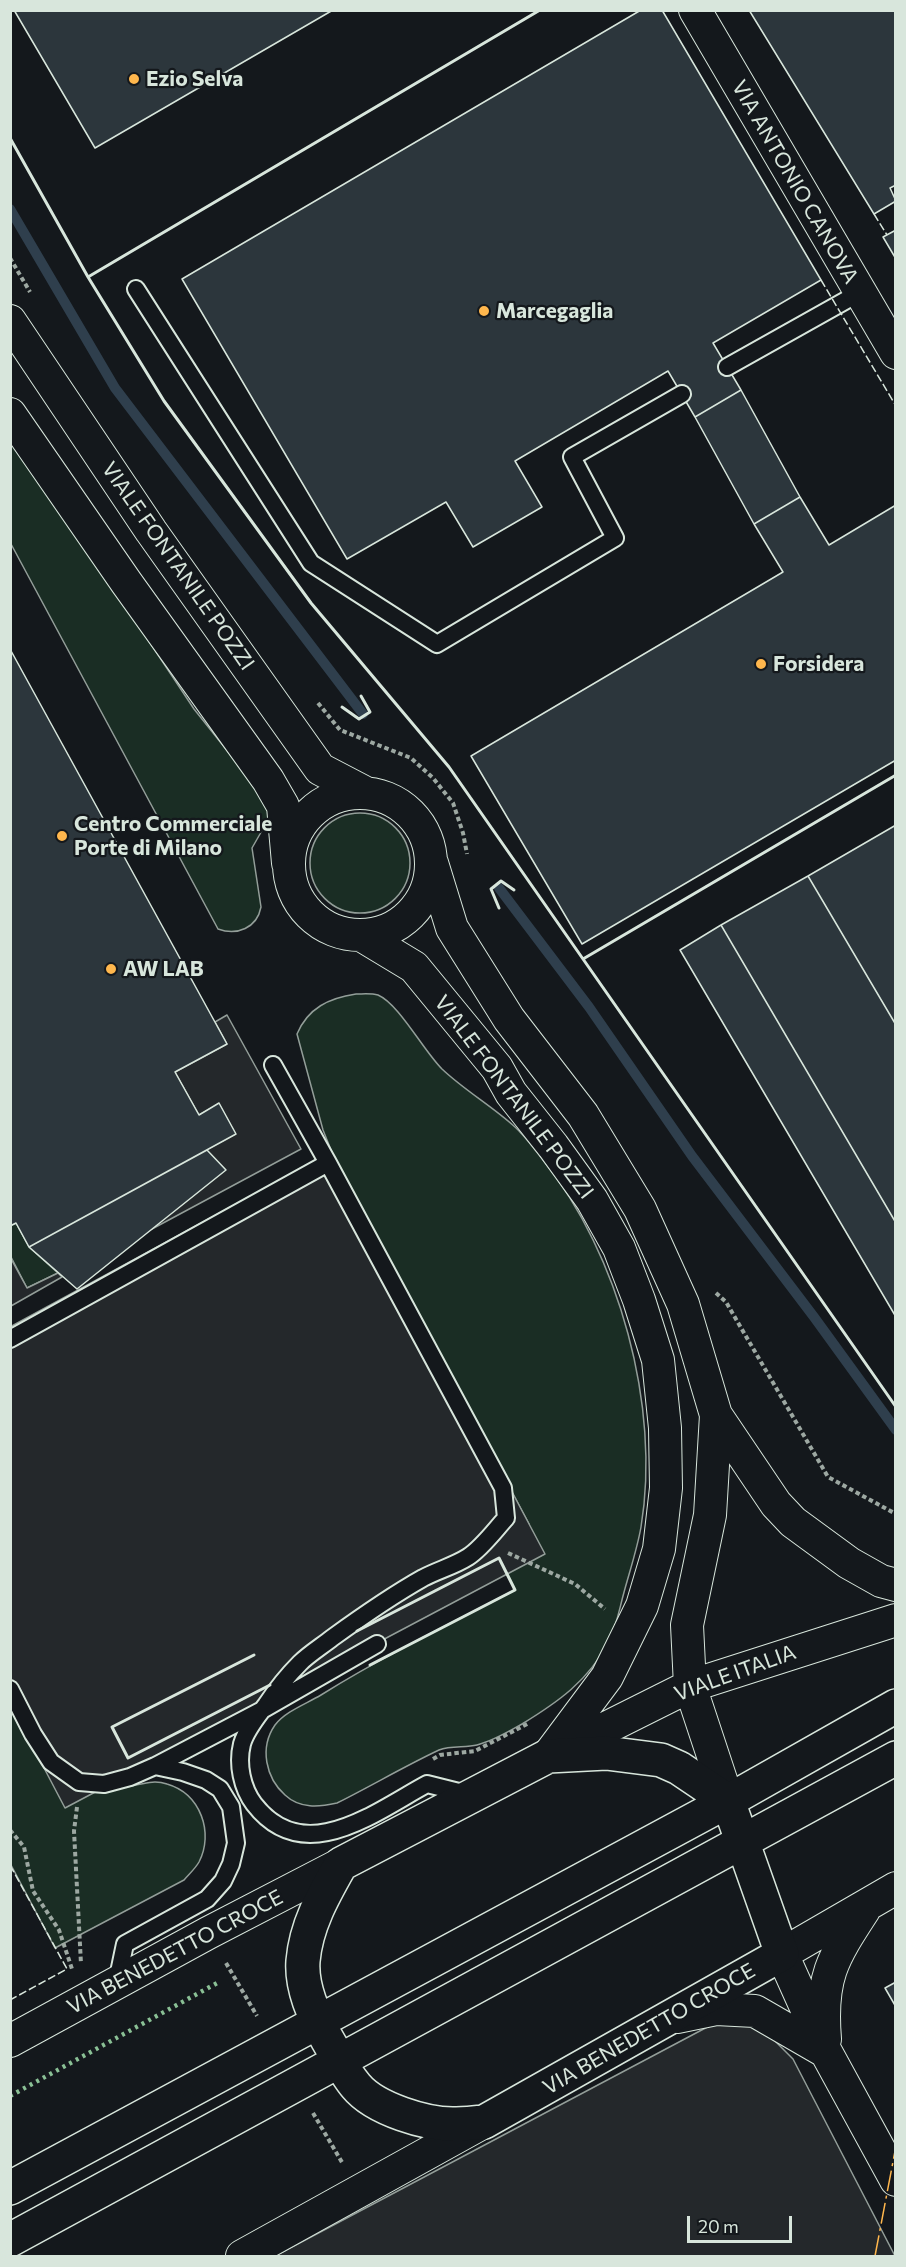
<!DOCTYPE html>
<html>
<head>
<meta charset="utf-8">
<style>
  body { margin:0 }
  #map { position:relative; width:906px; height:2267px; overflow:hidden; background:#14181c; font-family:Commissioner,sans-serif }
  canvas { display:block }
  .frame { position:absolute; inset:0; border:12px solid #d8e6dc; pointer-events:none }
  .scale { position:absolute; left:687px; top:2216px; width:105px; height:27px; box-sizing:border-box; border:3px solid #d8e6dc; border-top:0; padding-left:8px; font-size:18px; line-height:21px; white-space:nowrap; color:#d8e6dc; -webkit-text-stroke:4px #14181c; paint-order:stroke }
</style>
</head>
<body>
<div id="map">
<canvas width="906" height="2267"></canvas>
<div class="frame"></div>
<div class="scale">20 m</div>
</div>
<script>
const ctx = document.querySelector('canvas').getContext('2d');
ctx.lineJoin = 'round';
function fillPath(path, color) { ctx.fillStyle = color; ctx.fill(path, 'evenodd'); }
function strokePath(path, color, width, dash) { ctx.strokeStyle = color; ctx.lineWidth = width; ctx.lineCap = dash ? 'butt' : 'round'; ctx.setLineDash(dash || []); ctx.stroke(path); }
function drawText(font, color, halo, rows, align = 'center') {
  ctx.font = font + ' Commissioner,sans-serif'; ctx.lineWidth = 4.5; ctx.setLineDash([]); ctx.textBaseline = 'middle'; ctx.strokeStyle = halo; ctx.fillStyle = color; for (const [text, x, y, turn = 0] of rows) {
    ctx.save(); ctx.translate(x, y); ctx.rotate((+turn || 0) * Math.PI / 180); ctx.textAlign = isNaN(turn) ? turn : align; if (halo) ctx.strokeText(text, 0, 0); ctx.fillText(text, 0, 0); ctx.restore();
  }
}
const green = new Path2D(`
  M10 432 194 709 272 807 268 820 252 848 261 907C257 928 237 936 218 929L11 544Z
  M310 863a50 50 0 1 1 100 0a50 50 0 1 1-100 0Z
  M356 994C363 994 371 993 378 995 399 1004 423 1050 442 1069 464 1090 492 1106 515 1127 525 1136 534 1149 543 1160 619 1254 661 1407 641 1527 637 1550 629 1573 623 1596 619 1611 616 1628 608 1643 588 1681 558 1702 522 1724 508 1732 493 1741 477 1745 465 1748 451 1745 439 1750 405 1766 371 1786 337 1803 319 1807 300 1809 285 1795 266 1778 259 1748 275 1725 286 1711 306 1704 321 1695 384 1656 449 1624 515 1590L499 1558 529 1524 333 1155 323 1130 297 1034C308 1008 329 998 356 994Z
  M16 1223 29 1247 58 1273 27 1288 11 1257 10 1226Z
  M10 1705 103 1787C111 1787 119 1788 126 1787 141 1785 152 1779 167 1784 201 1794 214 1833 199 1862 195 1869 189 1874 184 1880L55 1948 11 1865Z`);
const parking = new Path2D(`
  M227 1015 301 1149 70 1273 39 1241 235 1134 219 1104 199 1115 175 1072 227 1044 215 1022Z
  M333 1155 545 1554 65 1808 11 1705 10 1327 286 1177Z
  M10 1257 27 1288 58 1273 62 1277 11 1306Z
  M713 2024 761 2027 793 2059 895 2256H275Z`);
const stream = new Path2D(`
  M10 209 115 388 363 714
  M499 888 589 1007 692 1156 814 1317 896 1430`);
const building = new Path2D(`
  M14 10H333L95 148Z
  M641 10H662L821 280 713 343 741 390 695 417 668 371 515 461 542 507 473 547 446 502 347 559 182 279Z
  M749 10H896V185L890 188 896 201 874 214Z
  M896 230V259L883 237Z
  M741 390 800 497 754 524 695 417Z
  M800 497 829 545 896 505V760L582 944 471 756 783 572 754 524Z
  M10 649 227 1044 175 1072 199 1115 219 1103 236 1134 29 1247 16 1223 10 1226Z
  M896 825V1025L808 876Z
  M808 876 896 1025V1223L721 925Z
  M721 925 896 1223V1317L680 950Z
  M207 1150 226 1170 77 1289 29 1247Z
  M896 1982V2007L885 1988Z`);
const path = new Path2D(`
  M10 258 30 292
  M318 703 340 730 411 758 433 778 453 803 463 833 467 854
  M716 1293 726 1302 828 1477 896 1514
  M508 1553 575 1584 605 1609
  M433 1759 440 1755 475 1751 529 1723
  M77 1807 74 1831 81 1964
  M10 1830 24 1847 33 1891 59 1930 72 1969
  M226 1963 257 2016
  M313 2113 343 2164`);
const lane = new Path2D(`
  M136 289 311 563 437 644 615 538 572 457 682 394
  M727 367 859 293
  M273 1065 328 1163 503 1488 506 1518C495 1530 482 1548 468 1557 454 1566 438 1570 423 1578 391 1596 361 1617 332 1638 322 1646 309 1654 300 1663 287 1676 276 1690 266 1705 257 1717 246 1730 242 1744 237 1764 242 1788 254 1804 304 1869 375 1812 427 1784L471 1795
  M10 1339 328 1163
  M10 1689 33 1734 51 1762 79 1782 104 1784 130 1777 155 1766 183 1772 206 1780 220 1789 231 1807 236 1843 231 1864 223 1881 207 1899 125 1944 117 1982
  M155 1766 262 1710 377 1644`);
const street = new Path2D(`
  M695 10 896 353
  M10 321 151 531 320 769 364 792
  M10 414 126 582 268 780 283 806 288 863
  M289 864a71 71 0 1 1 142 0a71 71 0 1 1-142 0Z
  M432 863 452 928 509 1019 583 1115 640 1209 683 1304 716 1415 776 1504 793 1522 849 1563 881 1581 896 1585
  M361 935 414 967 497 1068 511 1093 553 1146 592 1200 619 1248 639 1300 658 1360 665 1428 666 1488 659 1549 642 1606 607 1677 548 1756
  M716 1415 710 1515 687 1625 690 1686 728 1801
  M554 1754 690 1686 896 1620
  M896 1888 782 1954 826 2052 896 2180
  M677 2017 716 2009 755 2011 826 2052
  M825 2039C820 1978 832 1959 864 1910
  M10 2041 208 1933 341 1864
  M242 2256 484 2122`);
const primary = new Path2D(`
  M606 1753 661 1760 679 1768 728 1801 782 1954 484 2122C475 2123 466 2124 456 2124 427 2125 375 2109 356 2086 344 2072 336 2054 327 2039 314 2016 301 1988 303 1961 306 1925 324 1894 341 1864L548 1756Z
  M10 2188 728 1801 896 1706
  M10 2240 896 1758`);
const hedge = new Path2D(`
  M10 2096 219 1982`);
const fence = new Path2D(`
  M874 214 887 235
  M821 280 896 406
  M10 1865 67 1969 10 2000`);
const wall = new Path2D(`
  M540 10 88 277 164 401 311 603 449 767 583 959
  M10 138 88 277
  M342 707 359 719 370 712 361 696
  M896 775 583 959 896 1407
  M499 908 491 889 501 881 514 890
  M357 1631 499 1558 515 1590 370 1665
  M254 1655 112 1727 128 1758 270 1685`);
const power = new Path2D(`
  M875 2256 896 2146`);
const markers = [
  [134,79,6,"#ffb74d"],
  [484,311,6,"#ffb74d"],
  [761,664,6,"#ffb74d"],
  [62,836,6,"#ffb74d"],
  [111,969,6,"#ffb74d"]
];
const poiNames = [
  ["Ezio Selva",146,79],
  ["Marcegaglia",496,311],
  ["Forsidera",773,664],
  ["Centro Commerciale",74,824],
  ["Porte di Milano",74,848],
  ["AW LAB",123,969]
];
const streetNames = [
  ["VIA ANTONIO CANOVA",795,182,60],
  ["VIALE FONTANILE POZZI",178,566,55],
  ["VIALE FONTANILE POZZI",514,1097,53],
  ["VIALE ITALIA",735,1673,-20],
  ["VIA BENEDETTO CROCE",175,1952,-28],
  ["VIA BENEDETTO CROCE",649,2029,-30]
];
fillPath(green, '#1a2d24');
strokePath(green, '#939e99', 1.5);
fillPath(parking, '#24282b');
strokePath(parking, '#939e99', 1.5);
strokePath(stream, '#2f3f4d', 10);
fillPath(building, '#2c363c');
strokePath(building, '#d8e6dc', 1.5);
strokePath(lane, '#d8e6dc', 20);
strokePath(street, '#d8e6dc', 34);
strokePath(primary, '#d8e6dc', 36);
strokePath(path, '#9da8a2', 4, [4.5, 3]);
strokePath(lane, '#14181c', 16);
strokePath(street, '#14181c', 32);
strokePath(primary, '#14181c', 33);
strokePath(hedge, '#8ac095', 4.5, [3, 4.5]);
strokePath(fence, '#d8e6dc', 1.5, [8, 3]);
strokePath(wall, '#d8e6dc', 3);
strokePath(power, '#ffb74d', 1.5, [21, 4.5, 3, 4.5]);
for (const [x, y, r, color] of markers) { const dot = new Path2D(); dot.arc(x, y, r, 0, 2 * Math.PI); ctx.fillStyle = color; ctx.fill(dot); strokePath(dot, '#14181c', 2); }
drawText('bold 21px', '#d8e6dc', '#14181c', poiNames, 'left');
drawText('21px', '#d8e6dc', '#14181c', streetNames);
</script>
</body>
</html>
